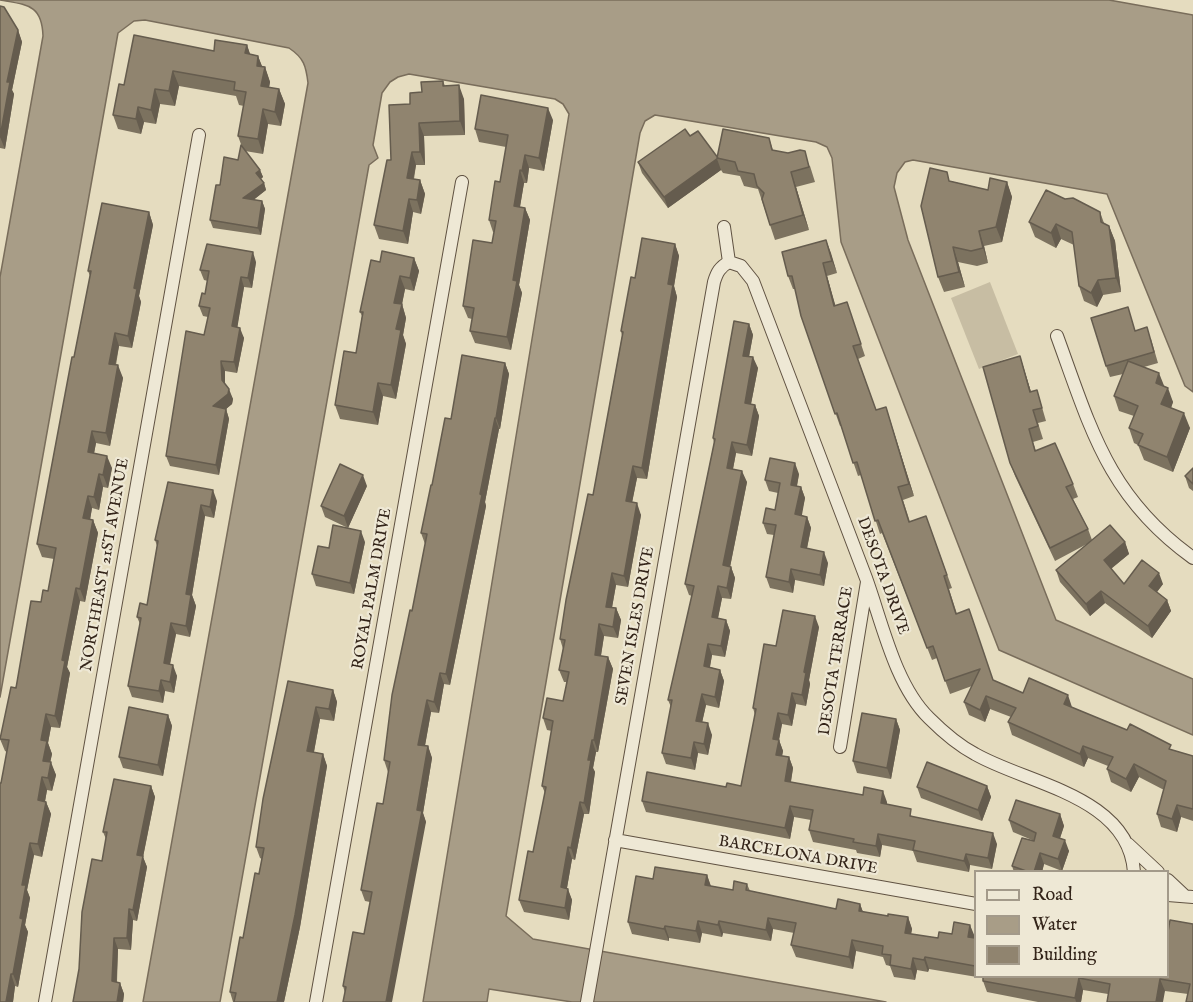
<!DOCTYPE html>
<html>
<head>
<meta charset="utf-8">
<style>
  body { margin:0 }
  #map { position:relative; width:1193px; height:1002px; overflow:hidden; background:#e5dcbf; font-family:"IM FELL English",serif }
  canvas { display:block }
  .legend { position:absolute; left:974px; top:870px; width:195px; height:108px; box-sizing:border-box; background:#eee8d5; border:2px solid #a39a8a; margin:0; padding:8px 10px; list-style:none; font-size:18px; color:#332419 }
  .legend li { display:flex; align-items:center; gap:12px; height:30px }
  .legend b { width:30px; border:2px solid #a39a8a }
</style>
</head>
<body>
<div id="map">
<canvas width="1193" height="1002"></canvas>
<ul class="legend">
<li><b style="height:8px;background:#eee8d5"></b>Road</li>
<li><b style="height:16px;background:#a89d87"></b>Water</li>
<li><b style="height:16px;background:#90846f"></b>Building</li>
</ul>
</div>
<script>
const ctx = document.querySelector('canvas').getContext('2d');
ctx.lineJoin = 'round';
function fillPath(path, color) { ctx.fillStyle = color; ctx.fill(path, 'evenodd'); }
function strokePath(path, color, width, dash) { ctx.strokeStyle = color; ctx.lineWidth = width; ctx.lineCap = dash ? 'butt' : 'round'; ctx.setLineDash(dash || []); ctx.stroke(path); }
function drawText(font, color, halo, rows, align = 'center') {
  ctx.font = font + ' "IM FELL English",serif'; ctx.lineWidth = 4.5; ctx.setLineDash([]); ctx.textBaseline = 'middle'; ctx.strokeStyle = halo; ctx.fillStyle = color; for (const [text, x, y, turn = 0] of rows) {
    ctx.save(); ctx.translate(x, y); ctx.rotate((+turn || 0) * Math.PI / 180); ctx.textAlign = isNaN(turn) ? turn : align; if (halo) ctx.strokeText(text, 0, 0); ctx.fillText(text, 0, 0); ctx.restore();
  }
}
const green = new Path2D(`
  M990 282 1018 354 979 369 951 298Z`);
const water = new Path2D(`
  M0 0H1109L1193 15V392L1185 386 1107 194 913 160 905 162 897 173 894 187 908 240 1056 620 1193 679V735L999 650 841 242 832 158 827 147 816 142 655 115 645 121 640 133 506 916 533 939 886 1002H572L489 989 487 1002H423L569 114 563 104 555 99 409 74 398 77 390 82 382 93 373 145 378 158 369 165 220 1002H143L308 83C306 66 304 58 289 48L145 20 134 21 118 33 0 697V277L43 36C42 4 27 5 0 0Z`);
const street = new Path2D(`
  M724 227 729 262
  M729 262 741 266 753 281C790 380 828 479 866 578 882 622 895 685 929 718 942 731 958 745 975 754 1027 784 1129 796 1134 872
  M1057 336C1091 429 1108 497 1193 558
  M840 747 867 582
  M615 840 976 904
  M1128 844 1158 872
  M1168 880 1185 896
  M1168 895 1193 897
  M45 1002 199 135
  M316 1002 462 182
  M587 1002 714 282C717 272 720 267 729 262`);
const wall = new Path2D(`
  M0 6 18 30 22 42 12 90 14 94 5 149 0 148Z
  M247 45 250 54 258 56 262 67H265L270 82 269 88 279 89 285 104 281 126 268 124 263 154 245 151 260 170 263 177 261 179 264 183 266 190 253 200 262 201 265 209 261 235 213 228 210 220 220 185 238 160 242 147 238 136 244 106 239 105 236 96 179 86 175 106 160 104 156 124 144 122 141 134 118 129 113 115 124 85 214 51Z
  M443 81 445 86 464 99 465 135 424 136 425 165H416L414 179 420 180 425 194 421 214 413 212 408 244 379 239 374 225 391 160 410 104 422 92Z
  M553 120 544 171 529 168 527 183H524L520 207 525 208 530 220 519 285 522 293 511 350 475 343 470 331 472 319 468 318 463 306 492 243 494 232H493L489 220 500 182 506 147 479 142 475 129Z
  M690 136 717 158 769 138 773 150 810 166 815 182 796 187 809 230 775 240 758 189 744 186 740 176 723 173 721 170 668 208 642 173 638 162Z
  M950 181 988 190 1007 182 1012 197 1002 242 984 246 988 263 977 266 958 262 965 287 944 292 938 277Z
  M1065 199 1100 212 1104 223 1109 226 1115 241 1121 292 1103 295 1097 307 1084 301 1079 286 1074 245 1061 239 1056 248 1035 237 1029 222Z
  M149 212 153 225 139 296 141 302 132 348 119 346 116 365 123 378 110 446 96 443 94 453 112 468 108 488 103 487 99 510 92 508 90 520H93L98 533 85 602 80 601 67 667 70 673 60 728 51 727 48 743 52 754 50 762 56 775 52 791 47 790 45 801 46 802 51 814 42 857 34 855 27 890 30 898 25 925 28 932 18 987 15 986 13 1002H0L1 783 7 752 5 751 0 739 41 602 48 591 54 559 42 557 37 544 90 276 88 271Z
  M826 240 837 273 827 276 835 305 851 314 865 356 858 359 876 410 886 407 914 496 903 500 910 522 926 516 952 588 949 589 957 614 993 680 1023 693 1072 708 1172 750 1193 756V821L1181 817 1177 832 1161 827 1157 814 1164 790 1139 777 1131 792 1111 782 1107 769 1108 766 1088 758 1084 767 1012 735 1008 722 1011 717 990 709 985 722 969 715 964 702 972 686 950 694 937 658 932 660 882 533 880 534 861 475 858 476 841 426H840L801 316 795 289H793L788 276Z
  M675 244 679 256 674 286 677 297 647 479 637 478 632 502 641 515 628 587 616 585 612 608H616L621 620 618 638 604 636 601 656 608 657 613 669 598 752H596L593 768 595 772 589 814H584L575 860 572 859 567 888 572 900 569 920 524 912 519 900 533 852 545 793 542 786 552 731 547 730 543 718 563 701 567 682H564L559 670 563 649 560 639 593 495 622 336 621 331 635 278Z
  M414 258 419 271 414 291 405 289 402 304 406 318 403 335 406 344 396 399 383 396 378 425 340 419 335 405 356 353 362 316 360 312Z
  M256 262 252 288 244 287 237 327 244 338 237 373 225 371V385L233 399 232 404 226 409 229 419 219 475 170 466 166 456 204 335 208 317 203 316 199 306 205 294 208 281 204 280 200 270Z
  M749 324 753 335 749 357 758 368 751 404 755 405 759 416 752 456 736 453 733 469 747 482 730 567H731L735 578 731 599 722 598 718 618 726 620 730 631 725 657 712 655 710 667 720 670 724 681 719 708 706 705 702 722 712 735 708 755 698 753 695 770 666 764 662 753 671 707 668 700 692 596 689 595 685 584 714 443 713 438Z
  M1136 331 1151 339 1158 363 1144 367 1164 386 1173 402 1171 408 1190 428 1173 472 1144 460 1138 445 1134 443 1129 428 1134 416 1119 411 1114 396 1123 374 1110 377 1106 366Z
  M1020 356 1031 392 1037 390 1046 421 1038 423 1043 439 1033 442 1036 451 1073 484 1078 497 1073 499 1088 529 1092 540 1125 542 1129 554 1111 569 1124 584H1163L1157 592 1167 600 1171 611 1152 638 1105 603 1090 616 1060 582 1056 570 1087 544 1055 561 1015 476 1010 463Z
  M505 363 509 374 500 429H499L485 502 486 506 450 685 444 684 439 713 431 712 425 746H428L432 758 423 813 426 822 345 993 343 986 364 934 370 902 365 901 361 890 383 804 389 772H388L384 760 425 544 421 533 432 485 451 419Z
  M1193 468V491L1189 488 1185 476Z
  M799 474 797 486 801 487 805 498 801 515 807 517 811 528 807 548 828 563 824 586 795 580 793 593 770 588 766 577 774 535 767 534 763 523 775 510 778 493 769 491 765 480Z
  M168 482 217 501 214 518 205 516 192 595 196 606 190 637 176 634 170 664 177 676 174 693 165 691 163 703 132 697 128 686 140 624 137 617 147 605 157 546 155 540Z
  M367 486 348 528 325 517 321 506Z
  M365 542 354 594 316 586 312 574 329 548Z
  M819 627 809 680 810 684 806 706 796 704 792 726 782 724 779 740 783 751 782 756 789 757 793 768 791 782 887 802V804L914 817 997 844 992 869 970 865 969 872 917 862 913 851 882 845 880 857 857 853 856 850 813 842 809 830 811 820 794 817 790 839 646 812 642 801 741 786 755 715 753 708 776 646Z
  M288 681 333 690 337 702 334 721 320 719 314 752 323 754 327 766 300 927 284 1002H233L230 992 262 859 260 858 256 847Z
  M168 715 172 726 163 776 123 768 119 757Z
  M896 719 900 730 891 779 857 773 853 761Z
  M151 786 155 797 143 857 147 867 137 921 133 920 131 950 118 949 117 982 120 983 124 994 123 1002H73L102 861 106 839 103 832Z
  M987 786 991 797 982 821 921 798 917 787Z
  M1060 814 1064 826 1060 838 1069 851 1062 871 1044 864 1042 872H1014L1012 866 1032 840 1013 832 1009 820Z
  M707 875 711 886 733 890 747 884 750 891 772 896 836 909 860 904 863 912 888 916 908 917 912 929 911 934 938 938 952 934 970 925 974 938H975V976H1167L1193 924V1002L1188 994 1165 991 1108 994 1083 990 1081 1002H1038L987 992 983 981V978L929 969 928 972 917 970 915 980 894 977 890 966 886 965 883 957 856 951 853 969 796 957 791 945 794 933 773 929 771 941 723 933 722 937 702 933 700 943 669 938V941L632 934 628 922 653 879Z`);
const shadedWall = new Path2D(`
  M18 30 22 42 12 90 14 94 5 149 0 137 7 82Z
  M247 45 252 60 245 53Z
  M258 56 264 71 257 66Z
  M265 67 270 82 266 101 261 86Z
  M173 71 179 86 175 106 169 91Z
  M459 85 464 99 465 135 460 121Z
  M155 89 160 104 156 124 151 110Z
  M279 89 285 104 281 126 275 112Z
  M138 107 144 122 141 134 136 119Z
  M548 108 553 120 544 171 539 158Z
  M263 109 268 124 263 154 258 139Z
  M419 123 424 136 425 165 420 152Z
  M412 152 416 165 411 191 407 178Z
  M525 155 529 168 527 183 522 171Z
  M717 159 721 170 668 208 664 197Z
  M260 170 263 177 259 180 256 173Z
  M520 170 524 183 518 218 514 206Z
  M791 172 796 187 809 230 803 215Z
  M420 180 425 194 421 214 417 200Z
  M1007 182 1012 197 1002 242 996 227Z
  M264 183 266 190 246 206 243 198Z
  M409 199 413 212 408 244 403 231Z
  M262 201 265 209 261 235 258 228Z
  M525 208 530 220 519 285 522 293 511 350 507 337 513 280Z
  M149 212 153 225 139 296 141 302 132 348 128 336 134 288Z
  M1056 224 1061 239 1056 248 1051 233Z
  M1109 226 1115 241 1121 292 1116 278Z
  M979 231 984 246 988 263 983 248Z
  M826 240 831 253 837 273 832 261Z
  M675 244 679 256 674 286 677 297 647 479 642 468 668 284Z
  M953 247 958 262 965 287 959 272Z
  M253 252 256 262 252 288 248 278Z
  M414 258 419 271 414 291 410 278Z
  M823 263 827 276 839 318 834 306Z
  M400 276 405 289 402 304 406 318 403 335 406 344 396 399 391 385 396 329 394 303Z
  M241 277 244 287 236 336 232 326Z
  M1098 280 1103 295 1097 307 1091 293Z
  M749 324 753 335 747 367 743 356Z
  M240 328 244 338 237 373 234 362Z
  M115 333 119 346 113 376 109 364Z
  M1020 356 1024 369 1035 405 1030 392Z
  M753 357 758 368 749 414 745 403Z
  M221 361 225 371V391L222 380Z
  M505 363 509 374 500 429 496 418Z
  M118 365 123 378 110 446 106 433Z
  M1159 373 1165 388 1156 383Z
  M378 383 383 396 378 425 373 412Z
  M1168 388 1173 402 1167 419 1161 404Z
  M229 389 233 399 232 404 226 409 229 419 219 475 216 465 213 406Z
  M755 405 759 416 752 456 747 445Z
  M886 407 890 420 914 496 909 484Z
  M1184 413 1190 428 1173 472 1167 457Z
  M495 418 499 429 485 502 486 506 450 685 446 674Z
  M92 431 96 443 92 464 88 452Z
  M732 442 736 453 731 479 727 468Z
  M107 456 112 468 108 488 103 475Z
  M795 463 799 474 795 496 791 485Z
  M633 466 637 478 630 513 626 501Z
  M742 471 747 482 728 577 723 565Z
  M99 474 103 487 99 510 94 497Z
  M363 475 367 486 348 528 344 516Z
  M801 487 805 498 800 526 795 514Z
  M213 490 217 501 214 518 210 507Z
  M88 496 92 508 88 531 83 518Z
  M637 503 641 515 628 587 624 576Z
  M201 505 205 516 192 595 196 606 190 637 186 626V594Z
  M807 517 811 528 805 558 801 547Z
  M93 520 98 533 85 602 80 589Z
  M361 531 365 542 354 594 350 583Z
  M1125 542 1129 554 1108 571 1104 560Z
  M824 552 828 563 824 586 820 575Z
  M731 567 735 578 731 599 727 588Z
  M791 569 795 580 793 593 789 582Z
  M612 573 616 585 610 618 606 607Z
  M1159 573 1163 584 1153 597 1149 586Z
  M718 586 722 598 716 628 712 617Z
  M76 588 80 601 67 667 70 673 60 728 55 716 62 660Z
  M1101 591 1105 603 1090 616 1086 604Z
  M1167 600 1171 611 1152 638 1148 626Z
  M616 608 621 620 618 638 613 627Z
  M815 616 819 627 809 680 810 684 806 706 802 695 804 672Z
  M726 620 730 631 725 657 721 646Z
  M171 623 176 634 168 674 164 663Z
  M599 624 604 636 599 667 595 655Z
  M708 644 712 655 708 677 704 666Z
  M608 657 613 669 598 752 594 740Z
  M173 665 177 676 174 693 170 682Z
  M720 670 724 681 719 708 715 697Z
  M440 673 444 684 439 713 434 702Z
  M161 680 165 691 163 703 159 691Z
  M333 690 337 702 334 721 329 709Z
  M792 693 796 704 792 726 788 715Z
  M702 694 706 705 700 732 696 721Z
  M1068 695 1072 707 1064 704Z
  M986 696 990 709 985 722 980 710Z
  M427 700 431 712 423 756 418 745Z
  M316 707 320 719 312 762 307 751Z
  M778 713 782 724 777 750 773 739Z
  M46 714 51 727 48 743 52 754 48 773 43 761 41 740Z
  M168 715 172 726 163 776 158 765Z
  M896 719 900 730 891 779 887 768Z
  M708 723 712 735 708 755 704 744Z
  M592 740 596 752 593 768 595 772 589 814 584 803 588 760Z
  M779 740 783 751 780 766 776 755Z
  M694 742 698 753 695 770 691 758Z
  M428 746 432 758 423 813 426 822 392 1002H386Z
  M1083 746 1088 758 1084 767 1080 754Z
  M323 754 327 766 300 927 284 1002H277Z
  M789 757 793 768 789 792 785 781Z
  M51 762 56 775 52 791 48 778Z
  M1134 764 1139 777 1131 792 1126 779Z
  M42 777 47 790 43 813 38 800Z
  M151 786 155 797 143 857 147 867 137 921 133 910 137 855Z
  M987 786 991 797 982 821 978 810Z
  M883 791 887 802 885 814 881 803Z
  M46 802 51 814 42 857 38 844Z
  M580 802 584 814 575 860 571 848Z
  M1177 805 1181 817 1177 832 1172 819Z
  M790 806 794 817 790 839 785 828Z
  M1060 814 1064 826 1057 847 1053 836Z
  M993 833 997 844 992 869 988 858Z
  M878 834 882 845 880 857 876 846Z
  M1065 840 1069 851 1062 871 1058 859Z
  M30 843 34 855 27 890 30 898 25 925 28 932 18 987 13 974 20 918 22 885Z
  M568 847 572 859 565 899 561 887Z
  M1040 853 1044 864 1042 872H1034Z
  M966 854 970 865 969 872 964 861Z
  M707 875 711 887 705 885Z
  M568 889 572 900 569 920 565 908Z
  M860 904 864 915 859 911Z
  M129 909 133 920 131 950 127 938Z
  M908 917 912 929 909 945 905 933Z
  M768 918 773 929 771 941 766 930Z
  M698 921 702 933 700 943 696 931Z
  M719 921 723 933 722 937 718 925Z
  M970 925 975 937 973 949 968 937Z
  M665 926 669 938V941L664 929Z
  M114 938 118 949 116 993 112 981Z
  M852 940 856 951 853 969 849 957Z
  M925 957 929 969 928 972 924 960Z
  M913 958 917 970 915 980 911 969Z
  M11 974 15 986 13 1002H6Z
  M1079 978 1083 990 1081 1002H1076L1075 998Z
  M1160 979 1165 991 1163 1002H1156Z
  M120 983 124 994 123 1002H117Z`);
const building = new Path2D(`
  M0 6 4 7 18 30 7 82H10L0 137Z
  M134 35 214 51 215 40 247 45 245 53 258 56 257 66 265 67 261 86 279 89 275 112 263 109 258 139 238 136 246 92 234 90 235 82 173 71 169 91 155 89 151 110 138 107 136 119 113 115 119 84 124 85Z
  M443 81V86L459 85 460 121 419 123 420 152H412L407 178 420 180 417 200 409 199 403 231 374 225 387 160H391L389 105 410 104V93L422 92 421 82Z
  M481 95 548 108 539 158 525 155 522 171 520 170 514 206 525 208 513 280 517 281 507 337 470 331 474 308 463 306 473 240 492 243 496 221 489 220 495 181 500 182 508 135 475 129Z
  M685 129 690 136 698 131 718 158 664 197 638 162Z
  M723 129 769 138 772 150 788 153 800 150 805 151 809 167 791 172 803 215 770 225 762 199 764 193 757 186 754 174 738 171 735 162 717 158Z
  M241 145 260 170 256 173 264 183 243 198 262 201 258 228 210 220 216 185H220L224 157 238 160Z
  M930 168 947 172 949 181 988 190 990 178 1007 182 996 227 979 231 983 248 971 251 953 247 959 272 938 277 921 206Z
  M1046 190 1065 199 1073 198 1100 212 1101 222 1109 226 1116 278 1098 280 1091 293 1079 286 1072 232 1056 224 1051 233 1029 222Z
  M102 203 149 212 134 288 137 289 128 336 115 333 109 364 118 365 106 433 92 431 88 452 107 456 103 475 99 474 94 497 88 496 83 518 93 520 80 589 76 588 62 660 65 661 55 716 46 714 41 740 47 741 43 761 51 762 48 778 42 777 38 800 46 802 38 844 30 843 22 885H26L20 918 23 919 13 974H11L6 1002H0V783H1L9 740 0 739 11 687 16 688 31 601 41 602 43 590 48 591 56 548 37 544 72 357H74L91 271H88Z
  M642 238 675 244 668 284 673 285 642 468 633 466 626 501 637 503 624 576 612 573 606 607 616 608 613 627 599 624 595 655 608 657 594 740H592L588 760H591L584 803 580 802 571 848 568 847 561 887 568 889 565 908 519 900 528 851 533 852 546 787 542 786 553 721 543 718 547 698 563 701 569 672 559 670 565 640 560 639 566 600 588 494 593 495 623 332 621 331 631 277 635 278Z
  M826 240 832 261 823 263 834 306 847 302 861 344 853 346 876 410 886 407 909 484 898 487 909 522 926 516 947 575 944 576 956 614 969 609 993 680 1023 693 1029 678 1068 695 1064 704 1127 730 1130 724 1171 745 1169 749 1193 756V809L1177 805 1172 819 1157 814 1166 781 1134 764 1126 779 1107 769 1113 757 1083 746 1080 754 1008 722 1016 708 986 696 980 710 964 702 980 669 945 681 933 646 927 648 878 520 875 521 857 462 853 463 837 413 835 414 801 316 792 276H788L782 252Z
  M207 244 253 252 248 278 241 277 232 326 240 328 234 362 221 361 222 380 229 389 228 394 213 406 226 409 216 465 166 456 186 331 204 335 210 308 199 306 202 293 205 294 209 271 200 270Z
  M382 251 414 258 410 278 400 276 394 303 402 304 396 329 401 330 391 385 378 383 373 412 335 405 344 351 356 353 363 312H360L371 260 380 262Z
  M1128 307 1135 331 1147 327 1154 352 1106 366 1091 318Z
  M734 321 749 324 743 356 753 357 745 403 755 405 747 445 732 442 727 468 742 471 723 565 731 567 727 588 718 586 712 617 726 620 721 646 708 644 704 666 720 670 715 697 702 694 696 721 708 723 704 744 694 742 691 758 662 753 672 700H668L694 586 685 584 715 439 713 438Z
  M462 355 505 363 496 418H495L480 494 482 495 446 674 440 673 434 702 427 700 418 745 428 746 417 810 422 811 386 1002H343L346 987 343 986 353 932 364 934 372 892 361 890 377 803 383 804 390 762 384 760 392 695 410 610 412 611 427 534 421 533 431 485H432L445 418 451 419Z
  M1020 356 1030 392 1037 390 1042 408 1033 410 1038 426 1029 429 1035 451 1055 443 1073 484 1066 487 1088 529 1050 548 1010 463 983 367Z
  M1128 361 1159 373 1156 383 1168 388 1161 404 1184 413 1167 457 1138 445 1143 434 1129 428 1138 406 1114 396Z
  M770 458 795 463 791 485 801 487 795 514 807 517 801 547 824 552 820 575 791 569 789 582 766 577 776 525 763 523 766 508 775 510 780 483 765 480Z
  M340 464 363 475 344 516 321 506Z
  M1193 468V484L1185 476Z
  M168 482 213 490 210 507 201 505 186 594 191 595 186 626 171 623 164 663 173 665 170 682 161 680 159 691 128 686 141 618 137 617 140 603 147 605 158 541 155 540Z
  M333 525 361 531 350 583 312 574 318 546 329 548Z
  M1110 525 1125 542 1104 560 1124 584 1142 560 1159 573 1149 586 1167 600 1148 626 1101 591 1086 604 1056 570Z
  M783 610 815 616 804 672 806 673 802 695 792 693 788 715 778 713 773 739 779 740 776 755 789 757 785 781 863 795 864 787 883 791 881 803 911 809 910 816 993 833 988 858 966 854 964 861 913 850 915 841 878 834 876 846 853 842 854 839 809 830 813 810 790 806 785 828 642 801 647 772 726 787 727 783 741 786 756 709 753 708 764 644 776 646Z
  M288 681 333 690 329 709 316 707 307 751 323 754 295 915 277 1002H234L236 993 230 992 240 937 243 938 255 873 259 874 264 848 256 847 263 799Z
  M129 707 168 715 158 765 119 757Z
  M862 713 896 719 887 768 853 761Z
  M927 762 987 786 978 810 917 787Z
  M114 779 151 786 137 855 143 856 133 910 129 909 127 938H114L112 981 120 983 117 1002H73L79 969 82 912 92 859 102 861 107 832H103Z
  M1016 800 1060 814 1053 836 1065 840 1058 859 1040 853 1034 872H1029L1012 866 1022 838 1034 841 1036 833 1009 820Z
  M655 867 707 875 705 885 733 890 734 881 747 884 746 890 836 909 838 899 860 904 859 911 888 916V914L908 917 905 933 938 938 939 932 952 934 954 922 970 925 968 937 975 938V966L925 957 924 960 913 958 911 969 890 965 891 955 882 954 883 946 852 940 849 957 791 945 796 923 768 918 766 930 719 921 718 925 698 921 696 931 665 926 664 929 628 922 636 876 653 879Z
  M1170 920 1193 924V1002H1186L1190 984 1160 979 1156 1002H1107L1110 984 1079 978 1075 998 983 981V976H1167V938Z`);
const streetNames = [
  ["NORTHEAST 21ST AVENUE",106,565,-80],
  ["DESOTA DRIVE",882,576,70],
  ["ROYAL PALM DRIVE",373,589,-80],
  ["SEVEN ISLES DRIVE",636,626,-80],
  ["DESOTA TERRACE",837,661,-81],
  ["BARCELONA DRIVE",798,856,10]
];
fillPath(green, '#c7bda3');
fillPath(water, '#a89d87');
strokePath(water, '#796d5b', 1.5);
strokePath(street, '#605242', 14);
strokePath(street, '#eee8d5', 12);
fillPath(wall, '#7c725f');
fillPath(shadedWall, '#655c4e');
fillPath(building, '#90846f');
strokePath(building, '#655c4e', 1.5);
drawText('16px', '#332419', '#eee8d5', streetNames);
</script>
</body>
</html>
